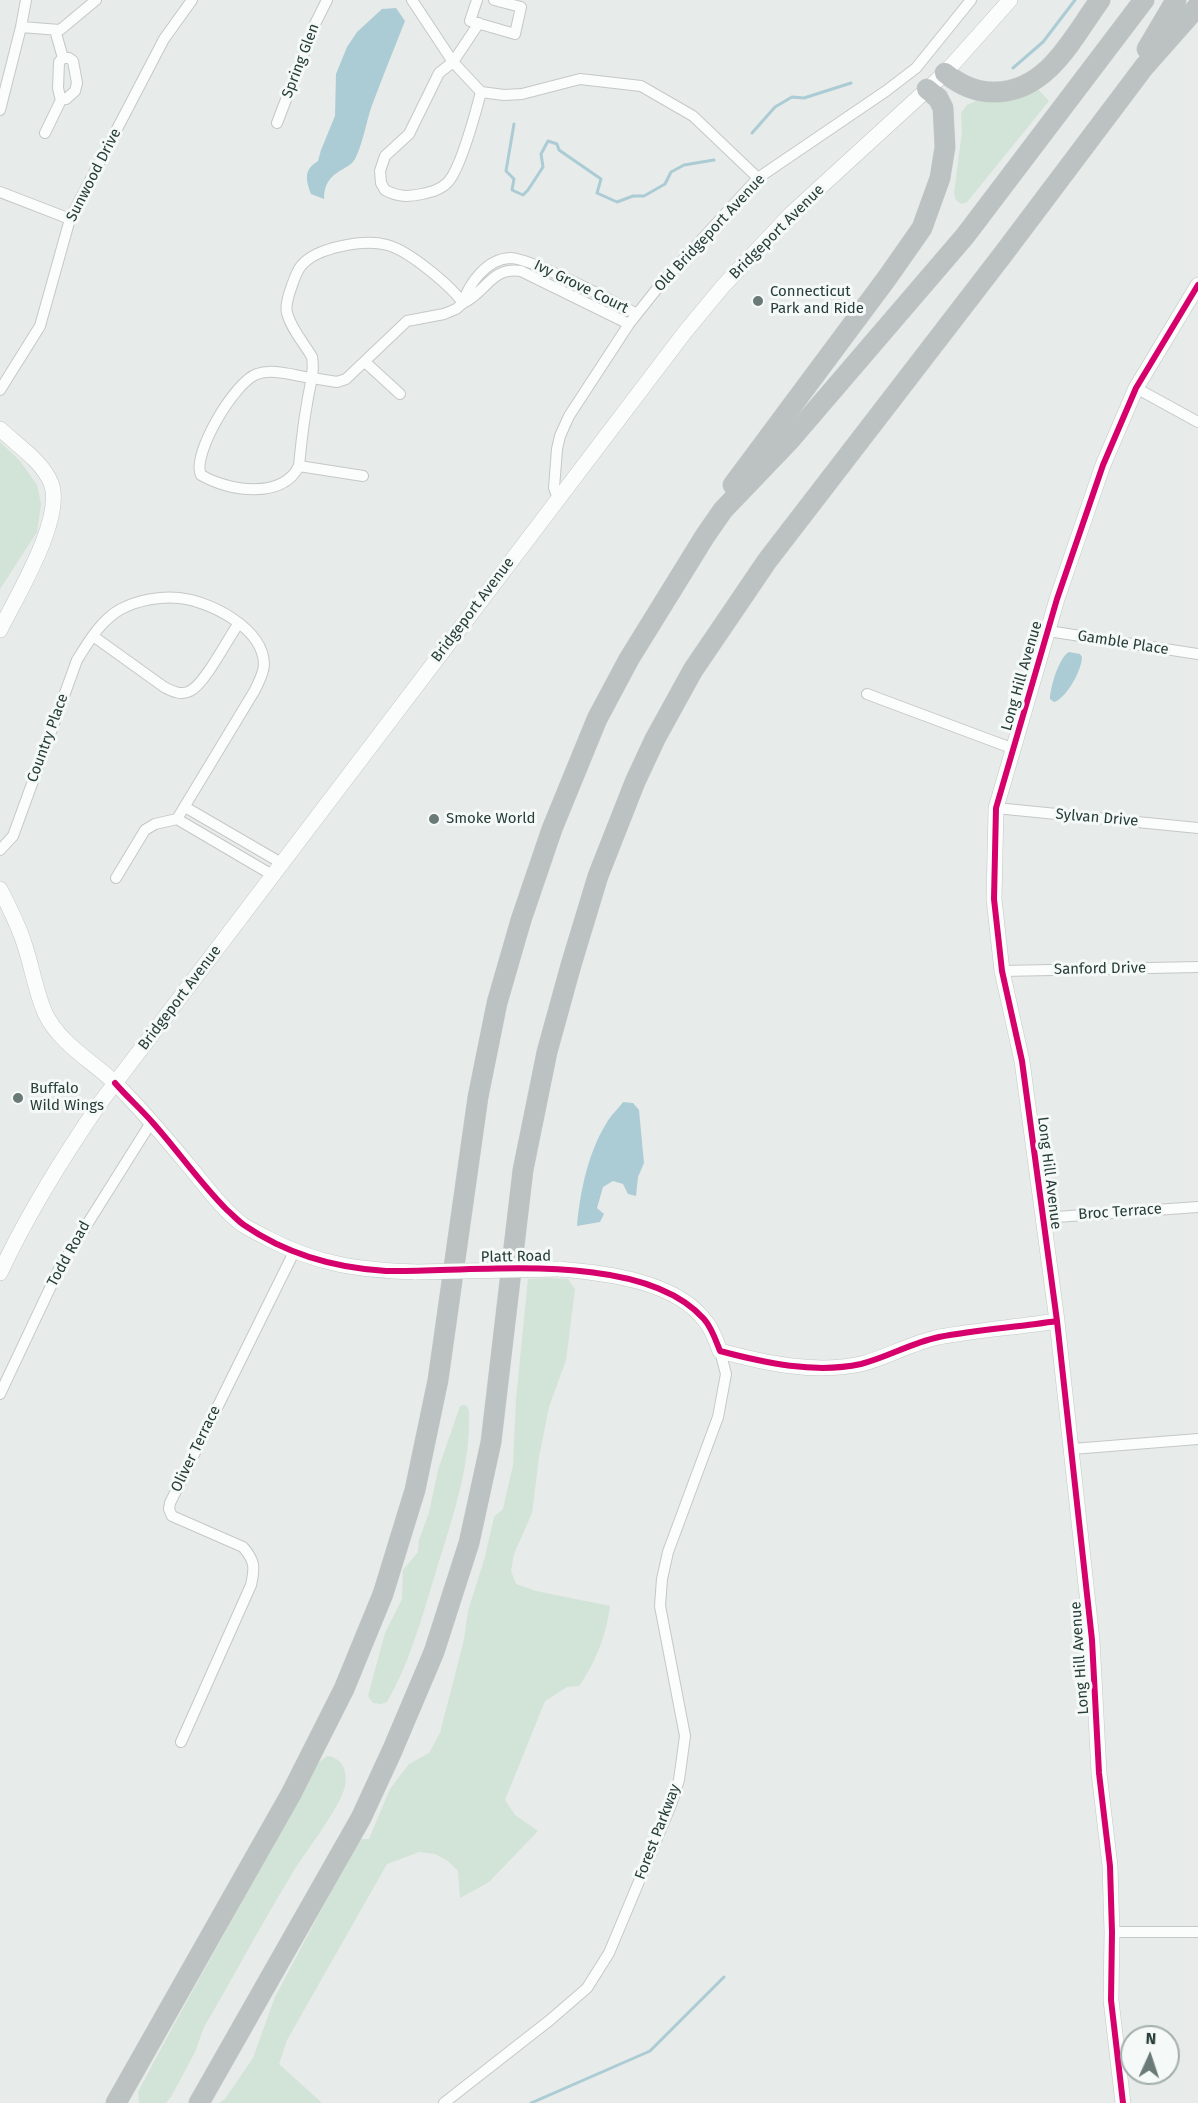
<!DOCTYPE html>
<html>
<head>
<meta charset="utf-8">
<style>
  body { margin:0 }
  #map { position:relative; width:1198px; height:2103px; overflow:hidden; background:#e7ebe9; font-family:"Fira Sans",sans-serif }
  canvas { display:block }
  .north { position:absolute; left:1120px; top:2025px; width:60px; height:60px; box-sizing:border-box; background:#f5f9f8; border:2px solid #a2aeab; border-radius:50%; rotate:3deg; font-size:16px; font-weight:700; line-height:24px; text-align:center; color:#263d38 }
  .north::after { content:''; display:block; margin:auto; width:21px; height:27px; background:#6a7a76; clip-path:polygon(50% 0,100% 100%,50% 72%,0 100%) }
</style>
</head>
<body>
<div id="map">
<canvas width="1198" height="2103"></canvas>
<div class="north">N</div>
</div>
<script>
const ctx = document.querySelector('canvas').getContext('2d');
ctx.lineJoin = 'round';
function fillPath(path, color) { ctx.fillStyle = color; ctx.fill(path, 'evenodd'); }
function strokePath(path, color, width, dash) { ctx.strokeStyle = color; ctx.lineWidth = width; ctx.lineCap = dash ? 'butt' : 'round'; ctx.setLineDash(dash || []); ctx.stroke(path); }
function drawText(font, color, halo, rows, align = 'center') {
  ctx.font = font + ' "Fira Sans",sans-serif'; ctx.lineWidth = 6; ctx.setLineDash([]); ctx.textBaseline = 'middle'; ctx.strokeStyle = halo; ctx.fillStyle = color; for (const [text, x, y, turn = 0] of rows) {
    ctx.save(); ctx.translate(x, y); ctx.rotate((+turn || 0) * Math.PI / 180); ctx.textAlign = isNaN(turn) ? turn : align; if (halo) ctx.strokeText(text, 0, 0); ctx.fillText(text, 0, 0); ctx.restore();
  }
}
const green = new Path2D(`
  M1038 89 1049 101 972 196 967 202 961 204 956 200 954 193 962 132 961 113 967 105 976 101 1001 102 1025 95Z
  M0 442 20 461 37 485 41 504 37 532 0 589Z
  M550 1278 568 1279 575 1289 566 1360 549 1407 539 1457 532 1513 514 1554 511 1571 516 1584 536 1591 610 1606C607 1633 595 1664 579 1686L567 1687 545 1701 505 1800 515 1815 538 1831 489 1882 460 1898 458 1871 448 1861 435 1854 419 1852 387 1864 287 2040 279 2064 322 2103H219L225 2099 253 2058 275 1997 359 1839H369L390 1789 409 1764 429 1753 440 1733 464 1640 468 1611 485 1557 494 1517 503 1509 513 1465 516 1400 528 1279Z
  M464 1405 467 1406 469 1412C471 1468 450 1525 434 1578 421 1620 409 1664 387 1702L381 1704 373 1703 368 1696 385 1633 402 1599 403 1570 418 1552 419 1540 429 1513 438 1470 460 1406Z
  M327 1756C342 1757 348 1772 345 1786 340 1808 306 1851 293 1872 262 1923 234 1976 204 2027L195 2052 171 2097 166 2103H139L138 2092C196 1982 259 1874 318 1763Z`);
const water = new Path2D(`
  M396 8 405 21C394 49 382 78 371 108 366 124 363 142 356 157 350 172 324 169 324 199L311 194C306 180 303 170 318 161L321 150 335 116 336 74 347 47 357 32 382 9Z
  M1069 652 1080 654 1082 657C1082 670 1066 699 1054 702L1050 699C1050 688 1059 657 1069 652Z
  M623 1102 633 1103 639 1110 644 1163 638 1177 636 1196 628 1194 623 1184 613 1181 603 1187 597 1208 604 1214 600 1222 577 1226C580 1192 588 1153 606 1124 610 1116 618 1109 623 1102Z`);
const stream = new Path2D(`
  M1013 68 1043 42 1075 0
  M514 124 506 171 514 179 512 190 523 195 528 190 543 167 541 154 548 141 557 144 559 150 601 179 597 193 617 202 633 196H644L665 184 671 172 684 165 714 160
  M752 133 775 107 792 97 804 98 851 83
  M531 2103 650 2051 724 1977`);
const street = new Path2D(`
  M412 0 453 62 481 92 504 95 522 94 580 79 641 86 693 116 758 178
  M477 0 470 21 515 34 521 7 494 0
  M479 23 453 62 439 73 409 134 385 156 380 171 381 183 385 190C398 197 408 197 422 194 431 192 440 190 447 183 460 171 476 111 481 92
  M21 27 60 30 96 0
  M55 30 63 58
  M63 58H69L73 61 77 83 75 91 66 99 60 97 58 88 59 62Z
  M0 110 21 27 26 0
  M277 123 315 24 327 0
  M45 133 62 98
  M0 192 70 219
  M463 303C469 283 487 259 510 258 532 258 614 302 637 314
  M463 303C487 292 490 267 521 271L629 324
  M365 362 400 394
  M312 378C295 376 273 368 257 374 235 381 191 455 201 475 228 491 282 500 299 466 301 445 303 425 307 404 309 388 315 373 312 357 304 343 291 329 287 313 285 306 288 298 290 291 293 283 296 272 301 266 316 247 365 239 387 245 408 250 450 285 463 303L456 309 444 314 407 321 346 379 337 382 312 378
  M1136 388 1198 422
  M0 390 40 326 70 219 164 39 192 0
  M299 466 363 476
  M558 498 554 488 557 449 560 436 569 416 629 324 660 285 758 178 886 91 916 68 971 0
  M1048 631 1198 654
  M93 636 164 687C172 691 181 696 190 691 205 684 228 638 239 623
  M867 694 1014 749
  M185 807 283 864
  M996 808 1198 828
  M0 850 13 836 77 660C89 641 101 620 121 609 138 600 161 596 179 598 210 601 263 628 264 664 264 673 259 681 255 690L177 819
  M116 878 145 830 155 824 177 819 274 876
  M1002 971 1198 967
  M1042 1218 1198 1207
  M0 1394 59 1269 152 1121
  M1072 1449 1198 1439
  M181 1742 251 1585C255 1567 255 1561 243 1547L172 1516 169 1509 170 1503 294 1252
  M1112 1932H1198
  M444 2103 550 2020 587 1988 609 1953 671 1805 679 1780 685 1736 660 1606 662 1579 668 1552 718 1417 726 1374 720 1351`);
const secondary = new Path2D(`
  M0 429C17 445 42 461 51 483 65 518 16 597 0 630
  M0 889C9 907 18 924 24 943 32 966 35 990 45 1013 59 1043 92 1061 115 1083 141 1109 165 1137 188 1165 205 1185 222 1209 243 1225 251 1230 260 1234 267 1238 318 1265 360 1270 416 1272
  M559 1269C606 1273 677 1281 706 1322 713 1330 716 1342 720 1351 765 1363 815 1374 861 1364 888 1357 911 1343 939 1337 977 1330 1018 1327 1057 1321
  M0 1273C28 1213 63 1157 100 1103L685 332 724 285 792 213 945 73 1010 0
  M1123 2103 1111 2000 1112 1932 1110 1866 1099 1773 1092 1640 1057 1321 1022 1061 1002 971 994 899 996 808 1057 599 1103 465 1136 388 1198 285`);
const highway = new Path2D(`
  M1147 49 1176 0
  M945 73C960 85 976 93 996 92 1048 91 1073 37 1100 0
  M733 485 887 278 922 228 940 178 945 147 943 108 938 98 927 89
  M116 2103 291 1794 344 1689 383 1594 415 1490 438 1380 478 1097 497 1003 521 920 552 829 597 719 629 659 705 536 723 510 790 440 965 236 1144 0
  M199 2103 361 1818 392 1751 434 1652 469 1543 491 1442 523 1170 547 1052 571 965 598 876 635 782 655 739 693 670 767 561 1004 253 1144 67 1198 6`);
const secondaryBridge = new Path2D(`
  M416 1272 559 1269`);
const cycleway = new Path2D(`
  M115 1083C127 1097 141 1109 153 1123 178 1151 200 1183 227 1210 233 1215 238 1221 244 1225 286 1254 336 1268 386 1271 473 1273 641 1248 704 1319 712 1328 716 1341 720 1351 765 1363 815 1374 861 1364 888 1357 911 1343 939 1337 977 1330 1018 1327 1057 1321
  M1123 2103 1111 2000 1112 1932 1110 1866 1099 1773 1092 1640 1057 1321 1022 1061 1002 971 994 899 996 808 1057 599 1103 465 1136 388 1198 285`);
const markers = [
  [758,301,6,"#6a7a76"],
  [434,819,6,"#6a7a76"],
  [18,1098,6,"#6a7a76"]
];
const streetNames = [
  ["Spring Glen",301,61,-69],
  ["Sunwood Drive",94,175,-63],
  ["Bridgeport Avenue",777,232,-45],
  ["Old Bridgeport Avenue",710,233,-47],
  ["Ivy Grove Court",581,287,26],
  ["Bridgeport Avenue",473,610,-53],
  ["Gamble Place",1123,643,9],
  ["Long Hill Avenue",1022,676,-74],
  ["Country Place",48,738,-70],
  ["Sylvan Drive",1097,818,5],
  ["Sanford Drive",1100,969,-1],
  ["Bridgeport Avenue",180,998,-53],
  ["Long Hill Avenue",1049,1173,83],
  ["Broc Terrace",1120,1212,-4],
  ["Todd Road",69,1254,-61],
  ["Platt Road",516,1257,-1],
  ["Oliver Terrace",196,1449,-64],
  ["Long Hill Avenue",1080,1658,-94],
  ["Forest Parkway",658,1832,-69]
];
const poiNames = [
  ["Connecticut",770,292],
  ["Park and Ride",770,309],
  ["Smoke World",446,819],
  ["Buffalo",30,1089],
  ["Wild Wings",30,1106]
];
fillPath(green, '#d2e3d7');
fillPath(water, '#acccd5');
strokePath(stream, '#acccd5', 3);
strokePath(street, '#c4c8c6', 12);
strokePath(secondary, '#c2c8c6', 16);
strokePath(highway, '#c3cac8', 21);
strokePath(street, '#fbfcfc', 10);
strokePath(secondary, '#fbfcfc', 15);
strokePath(highway, '#bcc2c1', 20);
strokePath(secondaryBridge, '#c2c8c6', 16, []);
strokePath(secondaryBridge, '#fbfcfc', 15);
strokePath(cycleway, '#d6006c', 6);
for (const [x, y, r, color] of markers) { const dot = new Path2D(); dot.arc(x, y, r, 0, 2 * Math.PI); ctx.fillStyle = color; ctx.fill(dot); strokePath(dot, '#f5f9f8', 2); }
drawText('15px', '#263d38', '#f5f9f8', streetNames);
drawText('15px', '#263d38', '#f5f9f8', poiNames, 'left');
</script>
</body>
</html>
